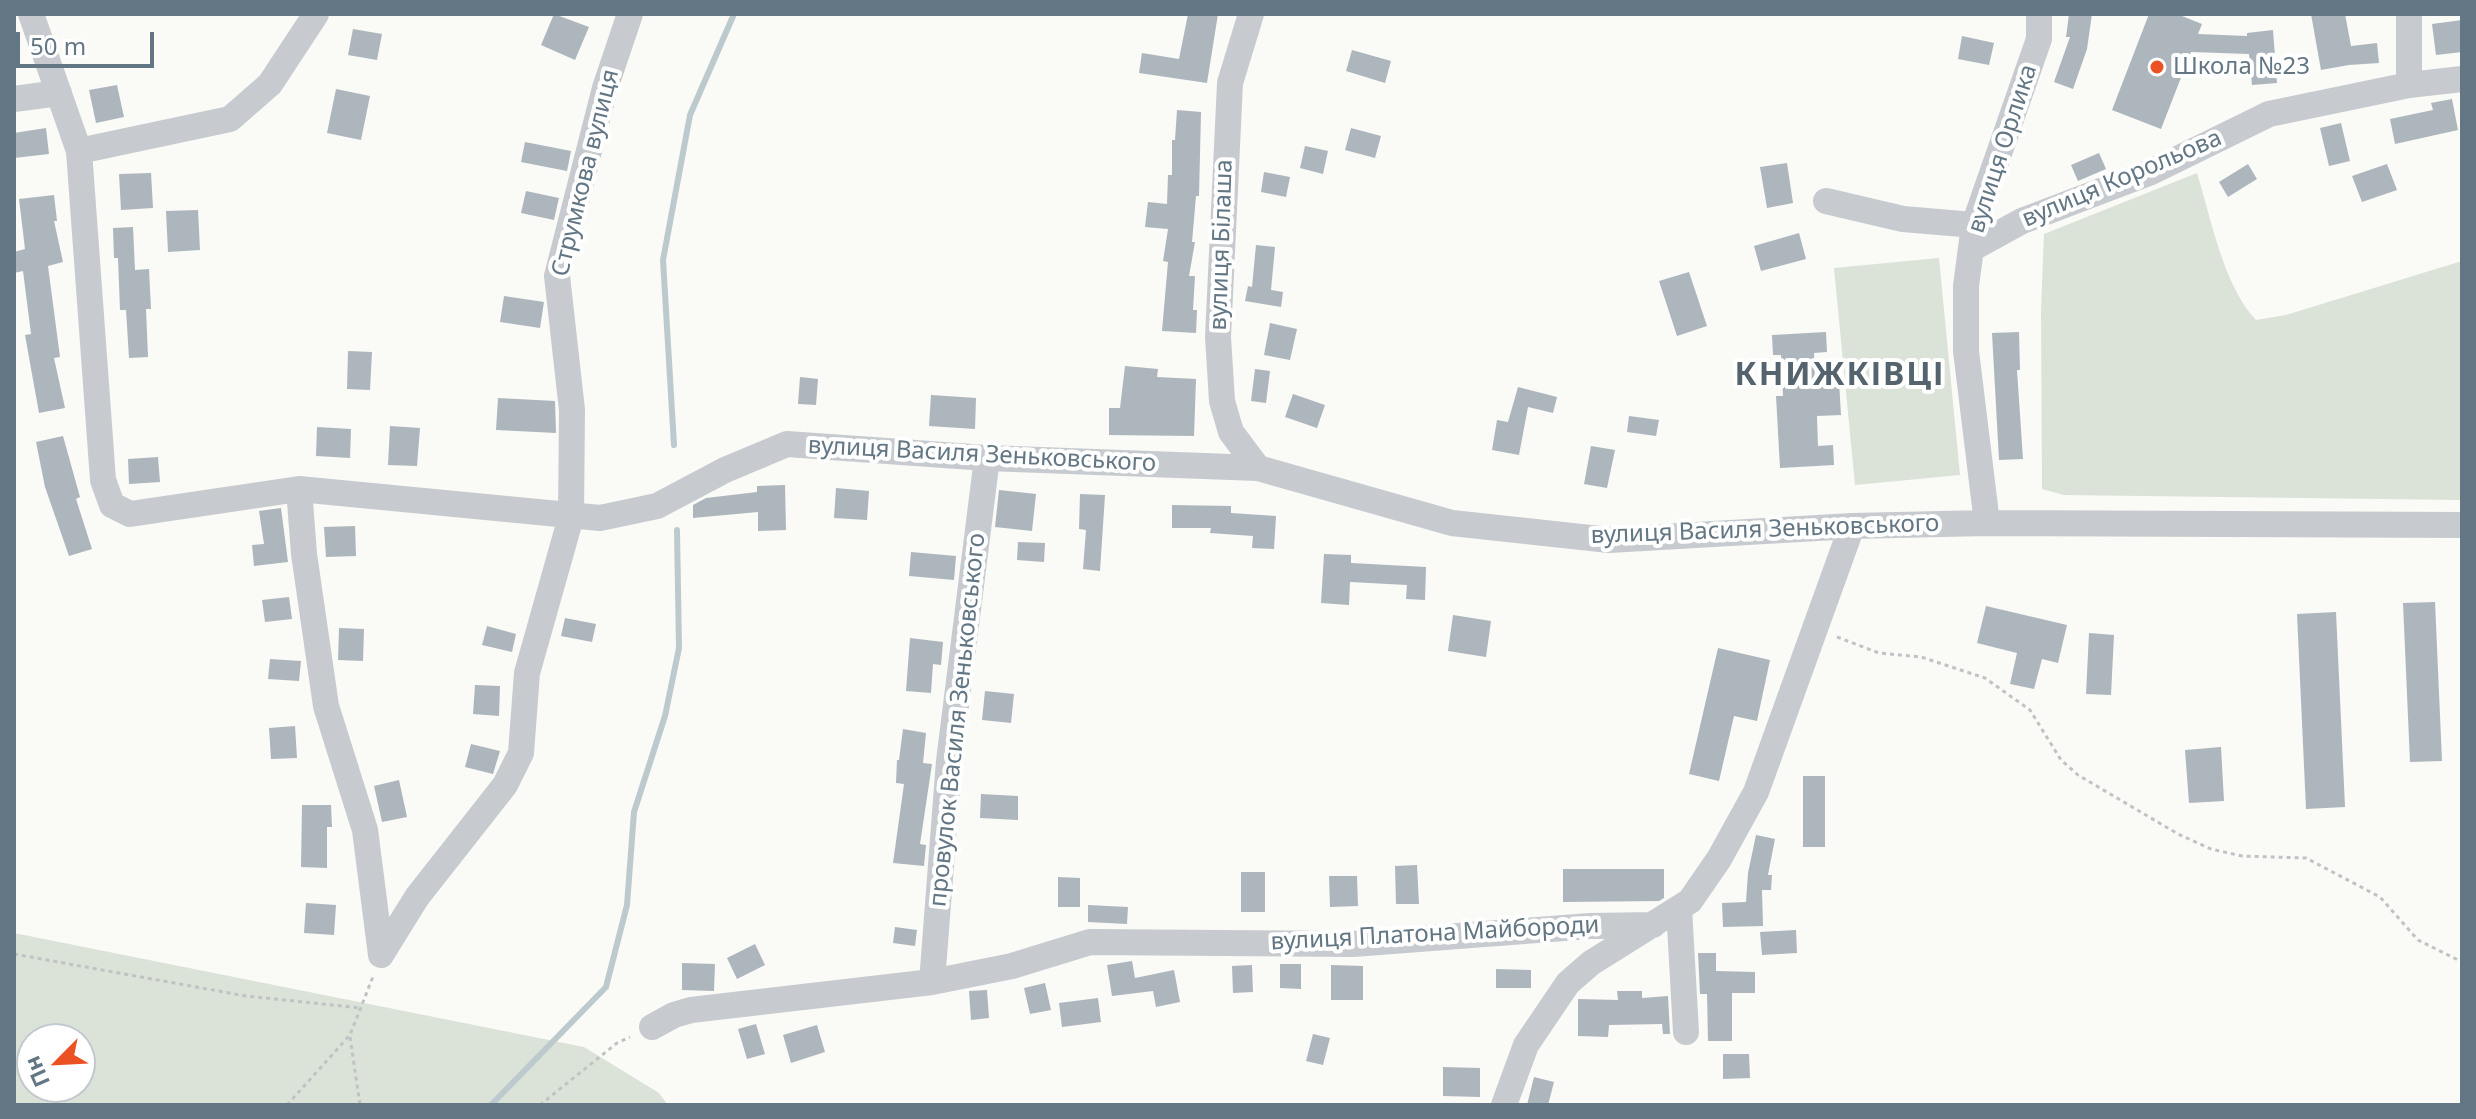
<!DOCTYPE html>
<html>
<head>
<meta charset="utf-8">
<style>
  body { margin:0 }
  #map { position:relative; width:2476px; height:1119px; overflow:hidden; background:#fafaf7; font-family:"Noto Sans",sans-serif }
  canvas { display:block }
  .frame { position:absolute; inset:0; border:16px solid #637684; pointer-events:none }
  .north { position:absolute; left:16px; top:1023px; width:80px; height:80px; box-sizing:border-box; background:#fff; border:2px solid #c1c8ce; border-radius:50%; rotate:246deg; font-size:22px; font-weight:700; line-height:32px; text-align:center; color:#637684 }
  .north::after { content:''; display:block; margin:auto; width:28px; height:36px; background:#ec5124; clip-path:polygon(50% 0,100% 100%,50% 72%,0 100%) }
  .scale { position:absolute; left:16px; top:32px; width:138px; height:36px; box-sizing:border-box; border:4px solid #637684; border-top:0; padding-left:10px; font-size:24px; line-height:28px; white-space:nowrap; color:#637684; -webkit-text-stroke:6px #fff; paint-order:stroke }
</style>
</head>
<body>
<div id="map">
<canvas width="2476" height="1119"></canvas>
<div class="frame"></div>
<div class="north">Пн</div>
<div class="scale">50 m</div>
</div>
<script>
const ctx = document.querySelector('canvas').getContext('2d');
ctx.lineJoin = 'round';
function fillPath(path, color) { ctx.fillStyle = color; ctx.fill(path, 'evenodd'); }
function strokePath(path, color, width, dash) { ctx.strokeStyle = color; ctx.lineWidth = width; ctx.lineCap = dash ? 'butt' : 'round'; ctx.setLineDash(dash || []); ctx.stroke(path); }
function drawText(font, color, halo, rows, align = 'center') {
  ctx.font = font + ' "Noto Sans",sans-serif'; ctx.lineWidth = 8; ctx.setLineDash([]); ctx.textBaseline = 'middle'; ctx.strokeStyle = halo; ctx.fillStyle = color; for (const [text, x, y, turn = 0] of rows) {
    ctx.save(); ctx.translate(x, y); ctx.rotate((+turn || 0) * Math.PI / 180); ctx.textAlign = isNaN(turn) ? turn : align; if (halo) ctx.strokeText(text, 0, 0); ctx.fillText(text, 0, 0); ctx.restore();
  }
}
const green = new Path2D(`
  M2197 173C2211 218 2223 285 2256 320L2286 315 2462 261V500L2064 495 2042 489 2041 310 2044 234Z
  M1939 258 1960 475 1855 485 1834 268Z
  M14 933 584 1047 659 1093 668 1105H14ZM32 1039H80V1087H32Z`);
const stream = new Path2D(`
  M674 445 663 260 690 115 734 14
  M491 1105 606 987 627 905 634 812 665 716 679 648 677 530`);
const building = new Path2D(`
  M554 14 589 27 575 60 541 45Z
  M1188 14H1218L1207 83 1139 73 1142 53 1179 59Z
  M2069 14H2092L2087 49 2073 89 2054 82 2070 37H2066Z
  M2149 14H2177L2202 24 2198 34 2247 36V33L2273 30 2277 83 2252 85 2249 54 2191 52 2161 129 2112 110Z
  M2311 14H2345L2351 46 2377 43 2379 63 2349 65 2321 70Z
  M2462 20V52L2436 55 2432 24Z
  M353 29 382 34 377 60 348 55Z
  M1962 36 1994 43 1989 65 1958 59Z
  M1352 50 1391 61 1385 83 1346 71Z
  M117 85 124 117 96 123 89 90Z
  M336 89 370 96 361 140 327 133Z
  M2452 99 2458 130 2395 144 2390 119 2433 110 2431 103Z
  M1177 110 1201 112 1199 196H1196L1192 242H1195L1189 276H1195L1193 310H1197L1196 333 1162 331 1168 262 1163 261 1168 229 1145 227 1148 202 1167 204 1168 175H1172V140H1175Z
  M2341 123 2350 161 2329 166 2320 128Z
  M46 128 49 154 14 158V133Z
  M1351 128 1381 136 1375 158 1345 150Z
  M525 142 571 151 567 171 521 162Z
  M1305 146 1328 151 1323 174 1300 168Z
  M2099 153 2106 169 2078 181 2071 165Z
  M1787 163 1793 203 1767 208 1760 167Z
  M2248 164 2257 179 2228 197 2219 182Z
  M2387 164 2397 190 2362 202 2352 176Z
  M1264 172 1290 177 1286 197 1261 192Z
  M151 173 153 208 121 210 119 174Z
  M526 191 559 198 554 220 521 213Z
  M54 195 57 221H54L63 262 48 266 60 357 54 358 65 408 39 413 25 335 31 334 23 271 14 273V252L25 249 19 199Z
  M198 210 200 250 168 252 166 211Z
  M133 227 135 270 149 269 151 309H146L148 357 129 358 126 310H120L118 258H114L113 228Z
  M1799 233 1806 259 1761 271 1754 246Z
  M1256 245 1275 247 1271 290 1283 292 1281 307 1245 301 1248 286 1252 287Z
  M1689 272 1707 326 1677 336 1659 281Z
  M504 296 544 302 540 328 500 322Z
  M1270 323 1297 329 1290 360 1264 355Z
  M1826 332 1827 352 1814 353 1815 382 1839 381 1841 415 1817 416 1818 446 1833 445 1834 465 1780 468 1776 396H1783L1781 355H1773L1772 335Z
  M2019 332 2020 370H2017L2023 459 1999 460 1992 333Z
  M348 351 372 352 370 390 347 389Z
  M1125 366 1158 369 1157 377 1196 379 1194 436 1109 435V408H1120Z
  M1255 369 1270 371 1266 403 1251 401Z
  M800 377 818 379 816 405 798 404Z
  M1518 387 1557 397 1553 413 1528 407 1519 455 1492 450 1497 420 1508 422Z
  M1293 394 1325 405 1317 428 1285 417Z
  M931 395 976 398 975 429 929 426Z
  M498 398 555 401 556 433 496 430Z
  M1629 416 1659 420 1656 436 1627 432Z
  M390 426 420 428 417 466 388 465Z
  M317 427 351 429 350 458 316 456Z
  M63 436 80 497 76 499 92 549 69 556 45 487 36 442Z
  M1591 446 1615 450 1607 488 1584 484Z
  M158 457 160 482 129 484 128 459Z
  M785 485 786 530 758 531V512L693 518V505L706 498 757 492V486Z
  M836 488 869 491 867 520 834 518Z
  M999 490 1036 494 1032 531 995 527Z
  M1080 494 1105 495 1100 571 1083 569 1086 530 1079 529Z
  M1172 505 1231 506V513L1276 516 1274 549 1252 548 1253 536 1210 533 1211 528H1172Z
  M281 508 288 562 254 566 252 545 264 544 259 511Z
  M355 526 356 556 326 557 324 527Z
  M1018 542 1045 543 1044 562 1017 560Z
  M911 552 956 556 954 580 909 576Z
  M1324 554 1351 555V563L1426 567 1425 600 1406 599 1407 585 1350 582 1349 605 1321 603Z
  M289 597 292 619 265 622 262 600Z
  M2435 602 2442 761 2410 762 2403 603Z
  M1986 606 2067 625 2058 663 2042 659 2034 689 2010 684 2017 653 1977 643Z
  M2336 612 2345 807 2306 809 2297 614Z
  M1453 615 1491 621 1486 657 1448 651Z
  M565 618 596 624 592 642 561 636Z
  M487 626 516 634 512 652 482 645Z
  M339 628 364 629 363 661 338 660Z
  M2089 633 2114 635 2111 695 2086 694Z
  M910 638 943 642 941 665 933 664 931 693 906 691Z
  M1718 648 1770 660 1757 721 1734 716 1719 781 1689 774Z
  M270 659 301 661 299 681 268 679Z
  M475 685 500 686 499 716 473 714Z
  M985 691 1014 694 1011 723 982 720Z
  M295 726 297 758 271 759 269 728Z
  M903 729 926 733 923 763 932 764 920 844 926 845 924 866 893 863 904 784 896 783 897 760H899Z
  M471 744 500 751 493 774 465 767Z
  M2221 747 2224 801 2189 803 2185 750Z
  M1803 776H1825V847H1803Z
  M399 780 407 817 382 822 374 786Z
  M981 794 1018 796V820L980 818Z
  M302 805H331L332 827H327V868L301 867Z
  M1756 835 1775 839 1768 875H1772L1771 890H1762L1763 926 1723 927 1722 903 1746 902 1748 873Z
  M1417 865 1419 904H1396L1395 866Z
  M1563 869H1664V898L1659 901 1563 902Z
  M1241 872H1265V912H1241Z
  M1329 876H1357L1358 906 1330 907Z
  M1058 877 1080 878V907H1058Z
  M306 903 336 905 334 935 304 933Z
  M1088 905 1128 907 1127 924 1088 922Z
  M895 927 917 930 915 946 893 943Z
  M1796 930 1797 953 1762 955 1760 932Z
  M755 944 765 965 737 979 727 958Z
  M1698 953H1716V971L1755 972V993H1732V1041H1708L1707 994H1700Z
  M1132 961 1135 978 1174 970 1180 1002 1156 1007 1153 991 1112 996 1107 965Z
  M682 963 715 964 714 991 682 990Z
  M1280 964H1301V989L1280 988Z
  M1252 965 1253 992 1233 993 1232 966Z
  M1331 965 1363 966V1000H1331Z
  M1496 969 1531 970V988H1496Z
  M1045 983 1051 1010 1030 1014 1024 988Z
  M987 990 989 1018 971 1020 969 991Z
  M1617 991H1642V998L1668 996 1670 1034H1663L1662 1024 1609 1025 1608 1037 1578 1036V999L1618 1000Z
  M1098 998 1101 1022 1062 1027 1059 1003Z
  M756 1024 765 1054 747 1059 738 1029Z
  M817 1025 825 1052 791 1063 783 1035Z
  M1313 1034 1330 1038 1323 1065 1306 1061Z
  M1723 1054H1749L1750 1078 1723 1079Z
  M1443 1067 1480 1068V1097L1443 1096Z
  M1534 1077 1554 1082 1548 1105H1527Z`);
const path = new Path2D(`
  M1837 637 1879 653 1921 657 1985 678 2030 710 2061 760 2078 775 2178 834 2211 849 2242 856 2306 858 2380 897 2418 940 2462 962
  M14 954 246 996 361 1008
  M350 1037 360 1105
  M287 1105 350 1035 374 974
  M540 1105 617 1043 630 1037`);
const minor = new Path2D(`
  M31 14 79 151
  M316 14 270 84 230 119 79 151 103 480 112 505 130 514 299 489 600 518 657 506 725 470 787 444 987 458 1258 468 1452 523 1609 540 1852 526 1987 523 2462 525
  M1251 14 1230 83 1218 337 1222 401 1231 432 1258 468
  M2409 85V14
  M14 99 59 93
  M1826 201 1903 219 1974 225
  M1971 249 2022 221 2151 172 2269 114 2409 85 2462 79
  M299 489 304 554 326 706 365 830 381 955
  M1987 523 1966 351V286L1974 225 2039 39V14
  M1679 908 1686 1032
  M381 955 417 897 505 785 521 753 527 673 571 517 572 410 557 276 605 88 630 14
  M932 982 949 761 987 458
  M652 1027 674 1015 691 1010 932 982 1012 966 1090 942 1353 944 1590 926 1653 925
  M1504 1105 1526 1045 1568 983 1591 963 1690 901 1719 859 1756 792 1852 526`);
const markers = [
  [2157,67,8,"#ec5124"]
];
const poiNames = [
  ["Школа №23",2173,67]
];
const streetNames = [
  ["вулиця Орлика",2003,149,-72],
  ["Струмкова вулиця",586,173,-76],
  ["вулиця Корольова",2122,179,-23],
  ["вулиця Білаша",1222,245,-88],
  ["вулиця Василя Зеньковського",982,455,3],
  ["вулиця Василя Зеньковського",1765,530,-2],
  ["провулок Василя Зеньковського",958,720,-84],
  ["вулиця Платона Майбороди",1435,934,-3]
];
const districtNames = [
  ["КНИЖКІВЦІ",1840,376]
];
fillPath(green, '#dbe2d8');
strokePath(stream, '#bdcacd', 6);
fillPath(building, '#adb6bc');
strokePath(path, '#c0c3c5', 3, [4, 4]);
strokePath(minor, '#c7cbcf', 26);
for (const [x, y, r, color] of markers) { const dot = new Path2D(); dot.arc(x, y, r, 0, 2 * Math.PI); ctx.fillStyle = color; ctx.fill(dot); strokePath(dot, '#fff', 3); }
drawText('24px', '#637684', '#fff', poiNames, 'left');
drawText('24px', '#637684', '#fff', streetNames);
ctx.letterSpacing = '2px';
drawText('bold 32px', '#55636e', '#fff', districtNames);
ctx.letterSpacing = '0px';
</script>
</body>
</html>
